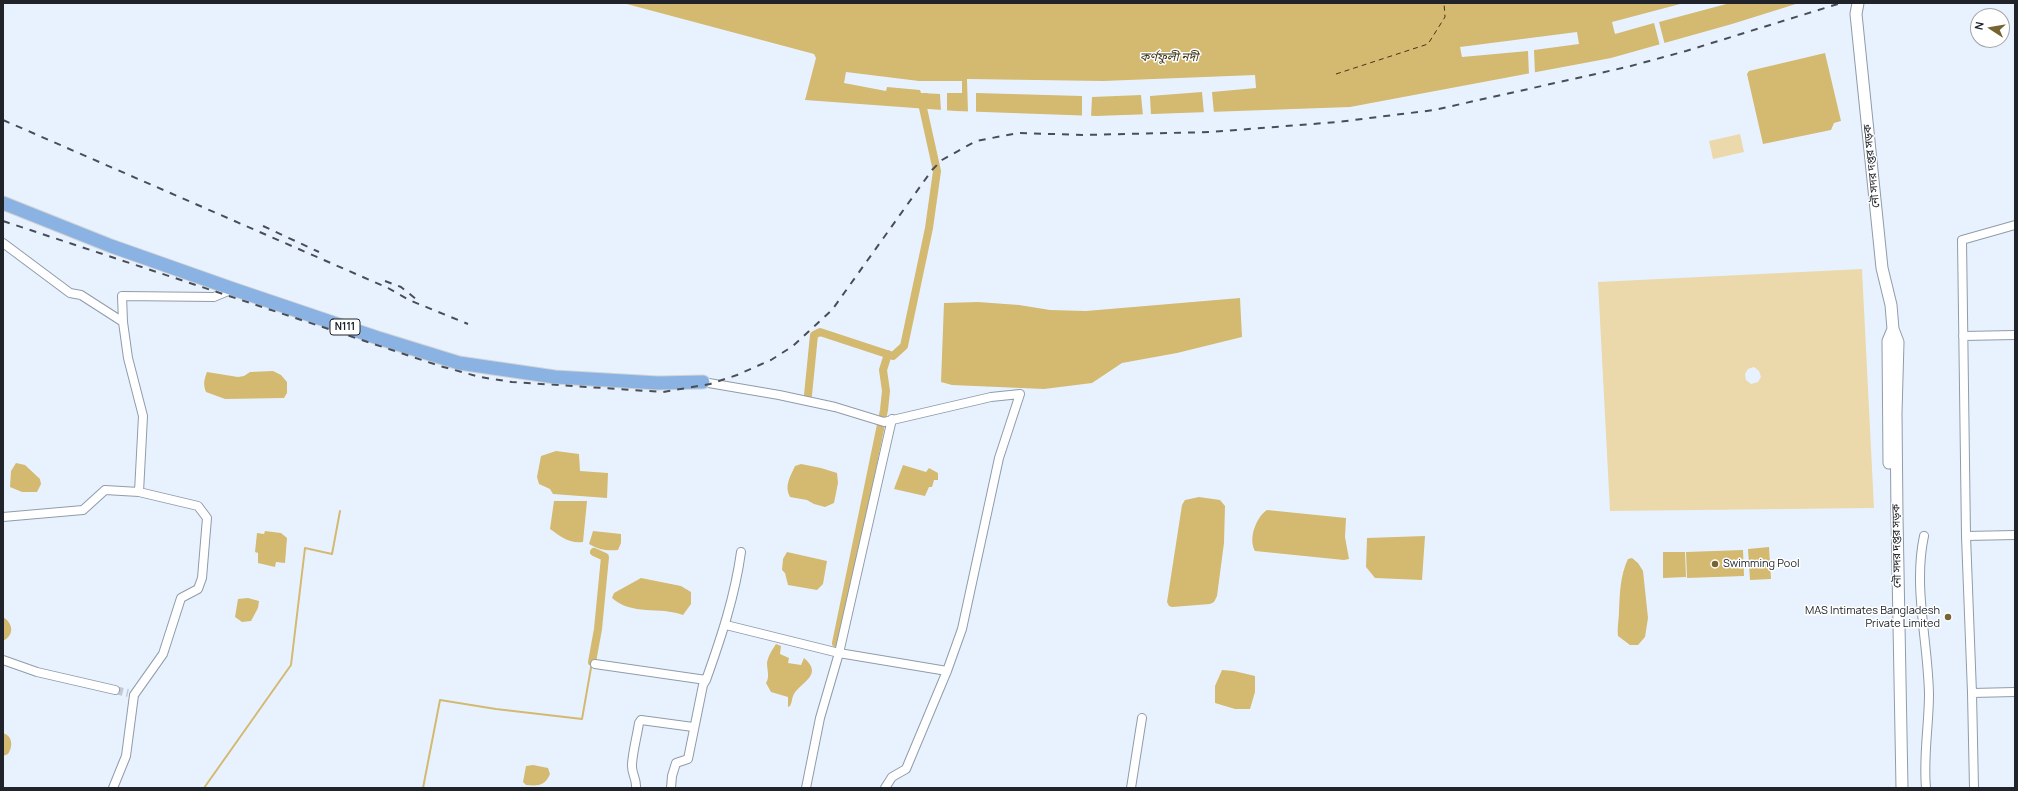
<!DOCTYPE html>
<html>
<head>
<meta charset="utf-8">
<style>
  body { margin:0 }
  #map { position:relative; width:2018px; height:791px; overflow:hidden; background:#e8f2ff; font-family:Manrope,sans-serif }
  canvas { display:block }
  .frame { position:absolute; inset:0; border:4px solid #20242a; pointer-events:none }
  .north { position:absolute; left:1970px; top:8px; width:40px; height:40px; box-sizing:border-box; background:#fff; border:1px solid #a6a7aa; border-radius:50%; rotate:282deg; font-size:11px; font-weight:700; line-height:16px; text-align:center; color:#20242a }
  .north::after { content:''; display:block; margin:auto; width:14px; height:18px; background:#766533; clip-path:polygon(50% 0,100% 100%,50% 72%,0 100%) }
</style>
</head>
<body>
<div id="map">
<canvas width="2018" height="791"></canvas>
<div class="frame"></div>
<div class="north">N</div>
</div>
<script>
const ctx = document.querySelector('canvas').getContext('2d');
ctx.lineJoin = 'round';
function fillPath(path, color) { ctx.fillStyle = color; ctx.fill(path, 'evenodd'); }
function strokePath(path, color, width, dash) { ctx.strokeStyle = color; ctx.lineWidth = width; ctx.lineCap = dash ? 'butt' : 'round'; ctx.setLineDash(dash || []); ctx.stroke(path); }
function drawText(font, color, halo, rows, align = 'center') {
  ctx.font = font + ' Manrope,"Noto Sans Bengali",sans-serif'; ctx.lineWidth = 3; ctx.setLineDash([]); ctx.textBaseline = 'middle'; ctx.strokeStyle = halo; ctx.fillStyle = color; for (const [text, x, y, turn = 0] of rows) {
    ctx.save(); ctx.translate(x, y); ctx.rotate((+turn || 0) * Math.PI / 180); ctx.textAlign = isNaN(turn) ? turn : align; if (halo) ctx.strokeText(text, 0, 0); ctx.fillText(text, 0, 0); ctx.restore();
  }
}
const green = new Path2D(`
  M1740 134 1744 152 1713 159 1709 141Z
  M1862 269 1874 508 1610 511 1598 282ZM1754 367 1759 371 1761 377 1758 382 1751 384 1746 380 1745 374 1748 369Z`);
const water = new Path2D(`
  M623 3H1799L1732 24 1611 58 1350 107 1096 116 956 111 805 100 816 58 814 54Z
  M1825 53 1841 121 1834 123 1831 130 1763 144 1747 74 1749 71Z
  M1240 298 1242 337 1177 353 1122 363 1092 383 1044 389 952 385 941 382 944 303 978 302 1019 305 1050 310 1086 311Z
  M273 371 281 375 287 382V393L284 398 225 399 206 392C203 384 204 380 207 372L238 377 244 376 250 372Z
  M556 451 579 454 580 471 608 473 607 498 553 494 550 489 539 484 537 477 541 456Z
  M16 463 25 465 40 479 41 484 37 492H22L10 487 11 471Z
  M801 464 821 468 837 473 838 483 834 503 825 507 814 504 807 500 790 497C784 486 790 477 795 466Z
  M903 465 926 472 929 468 938 473V480H934L932 487H929L925 496 894 489Z
  M1199 497 1220 500 1225 506 1224 543 1217 596 1214 602 1210 604 1172 607 1169 606 1167 602 1182 505 1185 500Z
  M554 501H587L583 542C569 544 560 536 550 529Z
  M1267 510 1346 518 1345 537 1349 559 1344 560 1255 551C1248 539 1256 517 1267 510Z
  M265 531 281 533 287 538 285 563 276 562 275 567 258 563V553L255 552 257 533 264 534Z
  M593 531 621 534V543L618 550C607 551 599 550 589 544Z
  M1425 536 1422 580 1375 578 1366 567 1367 538Z
  M1769 547 1771 579 1750 580 1748 549Z
  M1743 550 1744 576 1687 578 1686 552Z
  M787 552 827 561 823 584 817 590 788 585 785 573 782 570 783 559Z
  M1663 552H1685L1686 577 1663 578Z
  M1632 558 1638 563 1643 571 1648 618 1645 637 1638 645H1630L1618 636C1617 627 1619 620 1619 611 1620 592 1620 576 1628 559Z
  M641 578 681 586 691 592V604L683 615C659 606 632 616 612 598L614 593Z
  M248 598 259 601 258 608 251 621 242 622 235 617 238 599Z
  M3 617C13 623 15 635 3 641Z
  M776 644 781 646 780 654 789 658 788 663 801 665 804 658C824 675 801 682 794 694 792 697 792 703 790 706L788 707V697L771 692 766 683C770 677 767 670 767 663 768 656 772 650 776 644Z
  M1222 670 1234 671 1255 676V692L1250 709H1235L1215 703V686Z
  M3 733C13 736 13 747 8 754L3 756Z
  M533 765 548 768 550 774C545 786 538 786 526 785L523 782 526 766Z`);
const pier = new Path2D(`
  M1684 3H1730L1659 22 1665 45 1660 46 1654 23 1615 34 1612 22Z
  M1577 32 1579 44 1534 50 1535 74 1529 75 1528 51 1462 57 1460 47Z
  M846 72 919 81H962V93H947V112H941L940 94 921 93 920 90 887 87 886 91 844 83Z
  M1255 75 1256 88 1212 92 1214 114H1204L1202 92 1150 96 1151 116H1143L1141 95 1092 97 1091 118H1082V96L976 93V114L968 113 967 79 1103 81Z`);
const stream = new Path2D(`
  M204 788 291 665 305 548 332 554 340 511
  M423 788 440 700 496 709 582 719 592 662`);
const canal = new Path2D(`
  M808 395 814 335 820 332 893 356 904 346 929 228 937 171 923 108 925 97
  M836 643 884 410 886 391 883 370 888 354
  M592 662 598 629 605 557 594 552`);
const ferry = new Path2D(`
  M1336 74 1428 44 1445 17 1444 3`);
const minorTunnel = new Path2D(`
  M115 690 128 693`);
const minor = new Path2D(`
  M3 243 70 293 81 295 123 322 122 296 214 297 233 289
  M123 322 128 358 143 416 139 492
  M1963 336 2015 335
  M703 382 779 395 835 407 884 422 991 397 1020 394 999 458 962 629 947 671 906 769 892 777 885 788
  M3 517 83 510 105 490 139 492 198 506 207 518 202 578 198 589 181 598 163 654 134 695 126 756 113 788
  M1924 536C1913 587 1928 641 1929 694 1929 725 1923 757 1926 788
  M1966 536 2015 535
  M726 625 839 653 947 671
  M3 660 37 672 115 690
  M595 664 706 680C721 638 735 596 741 552
  M1972 693 2015 692
  M636 788C637 779 631 773 632 764 633 750 637 736 639 723L641 720 693 727
  M671 788 672 776 676 763 688 759 703 685 706 680
  M806 788 820 718 839 653 892 419
  M1131 788 1142 718
  M1974 788 1972 693 1966 536 1962 240 2015 225`);
const secondary = new Path2D(`
  M1858 3 1856 14 1882 268 1891 305 1893 329 1898 342 1896 413 1897 516 1902 788
  M1889 463 1888 341 1893 329`);
const trunk = new Path2D(`
  M3 203 111 246 233 289 378 338 459 363 555 377 658 383 703 382`);
const rail = new Path2D(`
  M3 120 388 288 409 300 468 324
  M3 221 440 366 480 377 512 382 663 392 710 384 737 375 771 360 793 346 832 310 932 170 942 160 976 141 1018 133 1084 135 1211 132 1338 122 1434 110 1627 67 1686 51 1841 3
  M263 226 319 252
  M385 281 401 287 416 299`);
const markers = [
  [1715,564,4,"#766533"],
  [1948,617,4,"#766533"]
];
const shields = [
  [345,327,30]
];
const shieldNames = [
  ["N111",345,327]
];
const streetNames = [
  ["নৌ সদর দপ্তর সড়ক",1872,166,-96],
  ["নৌ সদর দপ্তর সড়ক",1897,546,-91]
];
const poiNames = [
  ["Swimming Pool",1723,564],
  ["MAS Intimates Bangladesh",1940,611,"right"],
  ["Private Limited",1940,624,"right"]
];
const waterNames = [
  ["কর্ণফুলী নদী",1169,58]
];
fillPath(green, '#ebd9ab');
fillPath(water, '#d4b970');
fillPath(pier, '#e8f2ff');
strokePath(stream, '#d4b970', 2);
strokePath(canal, '#d4b970', 8);
strokePath(ferry, '#423616', 1, [5, 4]);
strokePath(minorTunnel, '#c0c9d4', 8, [8, 4]);
strokePath(minor, '#909caa', 10);
strokePath(secondary, '#909caa', 13);
strokePath(trunk, '#d2d3d4', 15);
strokePath(minor, '#fff', 8);
strokePath(secondary, '#fff', 11);
strokePath(trunk, '#8ab3e4', 13);
strokePath(rail, '#494e56', 2, [7, 7]);
for (const [x, y, r, color] of markers) { const dot = new Path2D(); dot.arc(x, y, r, 0, 2 * Math.PI); ctx.fillStyle = color; ctx.fill(dot); strokePath(dot, '#fff', 1.5); }
for (const [x, y, w] of shields) { const box = new Path2D(); box.roundRect(x - w / 2, y - 8, w, 16, 3); ctx.fillStyle = '#fff'; ctx.fill(box); strokePath(box, '#20242a', 1); }
drawText('bold 10px', '#20242a', null, shieldNames);
drawText('11px', '#20242a', '#fff', streetNames);
drawText('11px', '#20242a', '#fff', poiNames, 'left');
drawText('italic 12px', '#423616', '#fff', waterNames);
</script>
</body>
</html>
